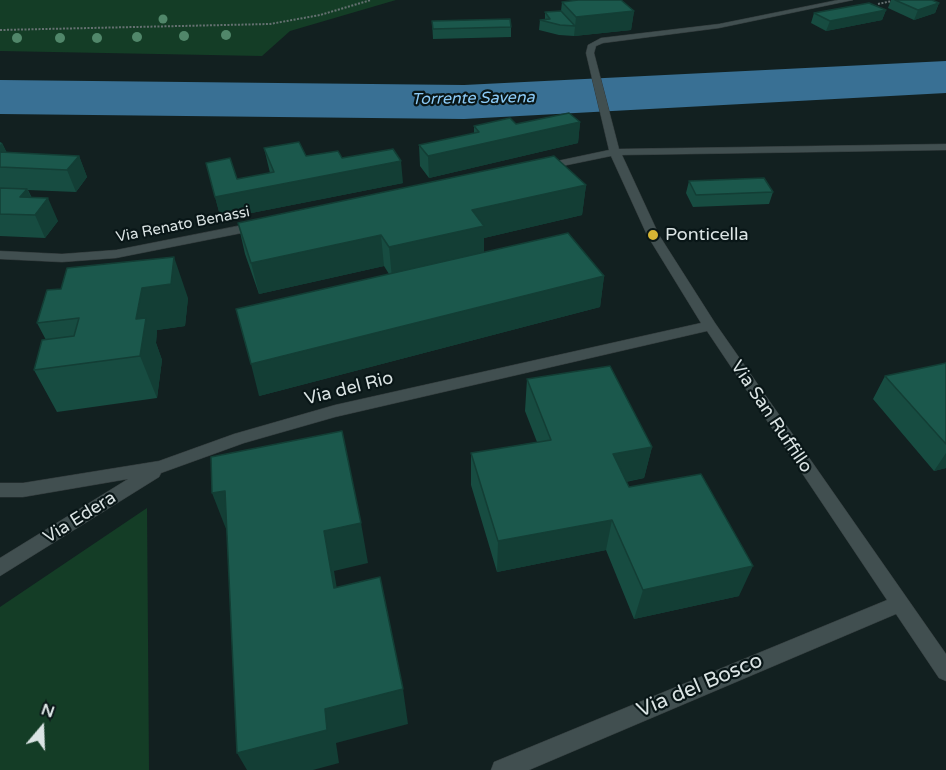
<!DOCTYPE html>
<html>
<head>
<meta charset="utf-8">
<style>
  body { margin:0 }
  #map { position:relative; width:946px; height:770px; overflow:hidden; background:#122020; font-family:"Varela Round",sans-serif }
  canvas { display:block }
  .north { position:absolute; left:12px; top:698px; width:60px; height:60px; -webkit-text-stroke:4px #091617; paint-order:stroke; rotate:19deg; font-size:16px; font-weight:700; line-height:24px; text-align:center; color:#dbe4e4 }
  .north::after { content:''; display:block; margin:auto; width:21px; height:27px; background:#dbe4e4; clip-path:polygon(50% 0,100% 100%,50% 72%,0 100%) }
</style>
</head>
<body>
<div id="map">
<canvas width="946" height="770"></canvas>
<div class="north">N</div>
</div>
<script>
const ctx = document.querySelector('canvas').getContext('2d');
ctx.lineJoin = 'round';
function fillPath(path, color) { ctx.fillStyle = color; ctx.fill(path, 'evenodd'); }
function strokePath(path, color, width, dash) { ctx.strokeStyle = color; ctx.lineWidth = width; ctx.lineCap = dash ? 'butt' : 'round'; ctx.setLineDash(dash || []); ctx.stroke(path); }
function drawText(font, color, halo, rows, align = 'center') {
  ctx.font = font + ' "Varela Round",sans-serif'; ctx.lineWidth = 4.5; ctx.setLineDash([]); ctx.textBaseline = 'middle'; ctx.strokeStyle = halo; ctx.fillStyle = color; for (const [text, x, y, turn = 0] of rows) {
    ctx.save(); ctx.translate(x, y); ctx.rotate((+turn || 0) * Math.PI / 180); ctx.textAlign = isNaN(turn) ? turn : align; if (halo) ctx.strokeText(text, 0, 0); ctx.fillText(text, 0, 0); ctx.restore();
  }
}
const green = new Path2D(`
  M0 0H396L290 31 262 56 0 51Z
  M147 508 149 770H0V607Z`);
const river = new Path2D(`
  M946 61V93L464 119 0 114V80L464 85Z`);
const path = new Path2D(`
  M878 4 897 0
  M0 30 270 24 320 15 371 0`);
const minor = new Path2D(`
  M838 0H853L719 28 603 43 596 46 594 53 619 149 946 144V150L622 155 659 235 715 323 946 654V681L939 678 896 614 529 770H491L494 762 887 600 707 331 335 417 244 443 161 473 159 477 0 576V558L128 479 23 497H0V483H23L159 461 234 434 335 405 701 323 647 235 611 156 543 170 538 167 543 164 609 150 586 53 588 45 601 38 719 24Z
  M258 222 262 223V229L116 258 62 262 0 259V251L62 254 116 250Z`);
const trees = [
  [163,19,4.5],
  [226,35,5],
  [184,36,5],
  [137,37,5],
  [17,38,5],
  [60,38,5],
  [97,38,5]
];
const wall = new Path2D(`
  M891 0H932L939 3 935 13 914 20 888 8Z
  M562 2 634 11 631 30 574 36 559 35 539 30 540 20H545V12L561 11Z
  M886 10 882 20 826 31 811 23 814 13Z
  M432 21 511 27V37L433 39Z
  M580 122 578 143 429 178 420 166 419 145 474 133V126Z
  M0 142 2 143 7 153 79 156 87 177 76 192 28 190 32 198 58 221 45 238 0 236Z
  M264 148 306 156 342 158 403 183 221 219 206 163 237 179 270 173Z
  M689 181 773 192 769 204 693 207 686 193Z
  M586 185 582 215 484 238V252L604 276 600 307 259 396 389 274 384 266 259 294 245 254 238 223Z
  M188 298 185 326 157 330 156 343 162 360 157 398 57 412 34 370 46 340 37 323Z
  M946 363V468L934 471 873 399 885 376Z
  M527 379 652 447 644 478 626 482 629 487 739 596 634 619 606 550 497 572 471 485V453L537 442 525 411Z`);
const shadedWall = new Path2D(`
  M939 3 935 13 914 20 918 10Z
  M886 10 882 20 826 31 830 21Z
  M634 11 631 30 574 36 576 17Z
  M580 122 578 143 429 178 428 156Z
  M2 143 12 164 0 167V145Z
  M79 156 87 177 76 192 67 170Z
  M401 161 403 183 221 219 215 197Z
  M586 185 582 215 484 238V257L392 278 389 247 472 210Z
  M27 189 38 211 20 197Z
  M48 198 58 221 45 238 35 215Z
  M381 235 384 266 259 294 251 263Z
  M174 257 188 298 185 326 157 330 156 343 162 360 157 398 140 356 136 319 142 288Z
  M604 276 600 307 259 396 251 364Z
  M652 447 644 478 607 485 613 454Z
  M946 453V468L934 471Z
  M225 491 228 534 212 493Z
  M612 520 606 550 497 572 498 541Z
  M361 523 368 563 334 571 343 626 334 588 324 531Z
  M753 566 739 596 634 619 643 590Z
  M403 689 408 724 336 743 339 763 313 770H247L237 753 325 709Z`);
const building = new Path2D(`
  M578 0H621L634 11 576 17 562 2Z
  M895 0H932L939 3 918 10Z
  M869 3 886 10 830 21 814 13Z
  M561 11 575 26 560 25 540 20 550 19 545 12Z
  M510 19 511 27 433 29 432 21Z
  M569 113 580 122 428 156 419 145 479 132 474 126 510 118 516 124Z
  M299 142 306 156 338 151 342 158 393 149 401 161 215 197 206 163 230 158 237 179 274 172 264 148Z
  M0 152 79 156 67 170 0 167Z
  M554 156 586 185 472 210 484 226 389 247 381 235 251 263 238 223Z
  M764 178 773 192 696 195 689 181Z
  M0 188 27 189 20 197 48 198 35 215 0 214Z
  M568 233 604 276 251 364 236 309Z
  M174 257 171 284 142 288 136 319 146 318 140 356 34 370 42 340 74 336 79 318 37 323 47 290 61 289 67 268Z
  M946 363V444L885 376Z
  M610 366 652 447 613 454 629 487 701 474 753 566 643 590 612 520 498 541 471 453 551 440 527 379Z
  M342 431 361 523 324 531 334 588 380 577 403 689 325 709 327 730 237 753 225 491 212 493 211 457Z`);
const markers = [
  [653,235,6,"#d6b534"]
];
const farStreetnames = [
  ["Via Renato Benassi",183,225,-11]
];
const farWaternames = [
  ["Torrente Savena",473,99,-1]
];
const poiNames = [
  ["Ponticella",665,235]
];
const streetNames = [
  ["Via del Rio",349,389,-14],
  ["Via San Ruffillo",771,417,56],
  ["Via Edera",80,518,-32]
];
const nearStreetnames = [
  ["Via del Bosco",700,686,-23]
];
fillPath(green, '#143d26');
fillPath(river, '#397094');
strokePath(minor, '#31393a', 1);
strokePath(path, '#657171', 2, [2, 1.5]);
fillPath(minor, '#414f50');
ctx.fillStyle = '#51876a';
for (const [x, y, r] of trees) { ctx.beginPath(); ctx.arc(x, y, r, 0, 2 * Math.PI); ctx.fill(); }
fillPath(wall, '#174c41');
fillPath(shadedWall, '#133e35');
fillPath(building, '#1b584c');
strokePath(building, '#133e35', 1.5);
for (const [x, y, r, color] of markers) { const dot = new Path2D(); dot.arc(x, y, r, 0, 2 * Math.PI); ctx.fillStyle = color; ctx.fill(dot); strokePath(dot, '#091617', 2); }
drawText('15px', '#dbe4e4', '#091617', farStreetnames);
drawText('italic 16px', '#8ccaf6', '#091617', farWaternames);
drawText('18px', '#dbe4e4', '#091617', poiNames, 'left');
drawText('18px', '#dbe4e4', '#091617', streetNames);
drawText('21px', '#dbe4e4', '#091617', nearStreetnames);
</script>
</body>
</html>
